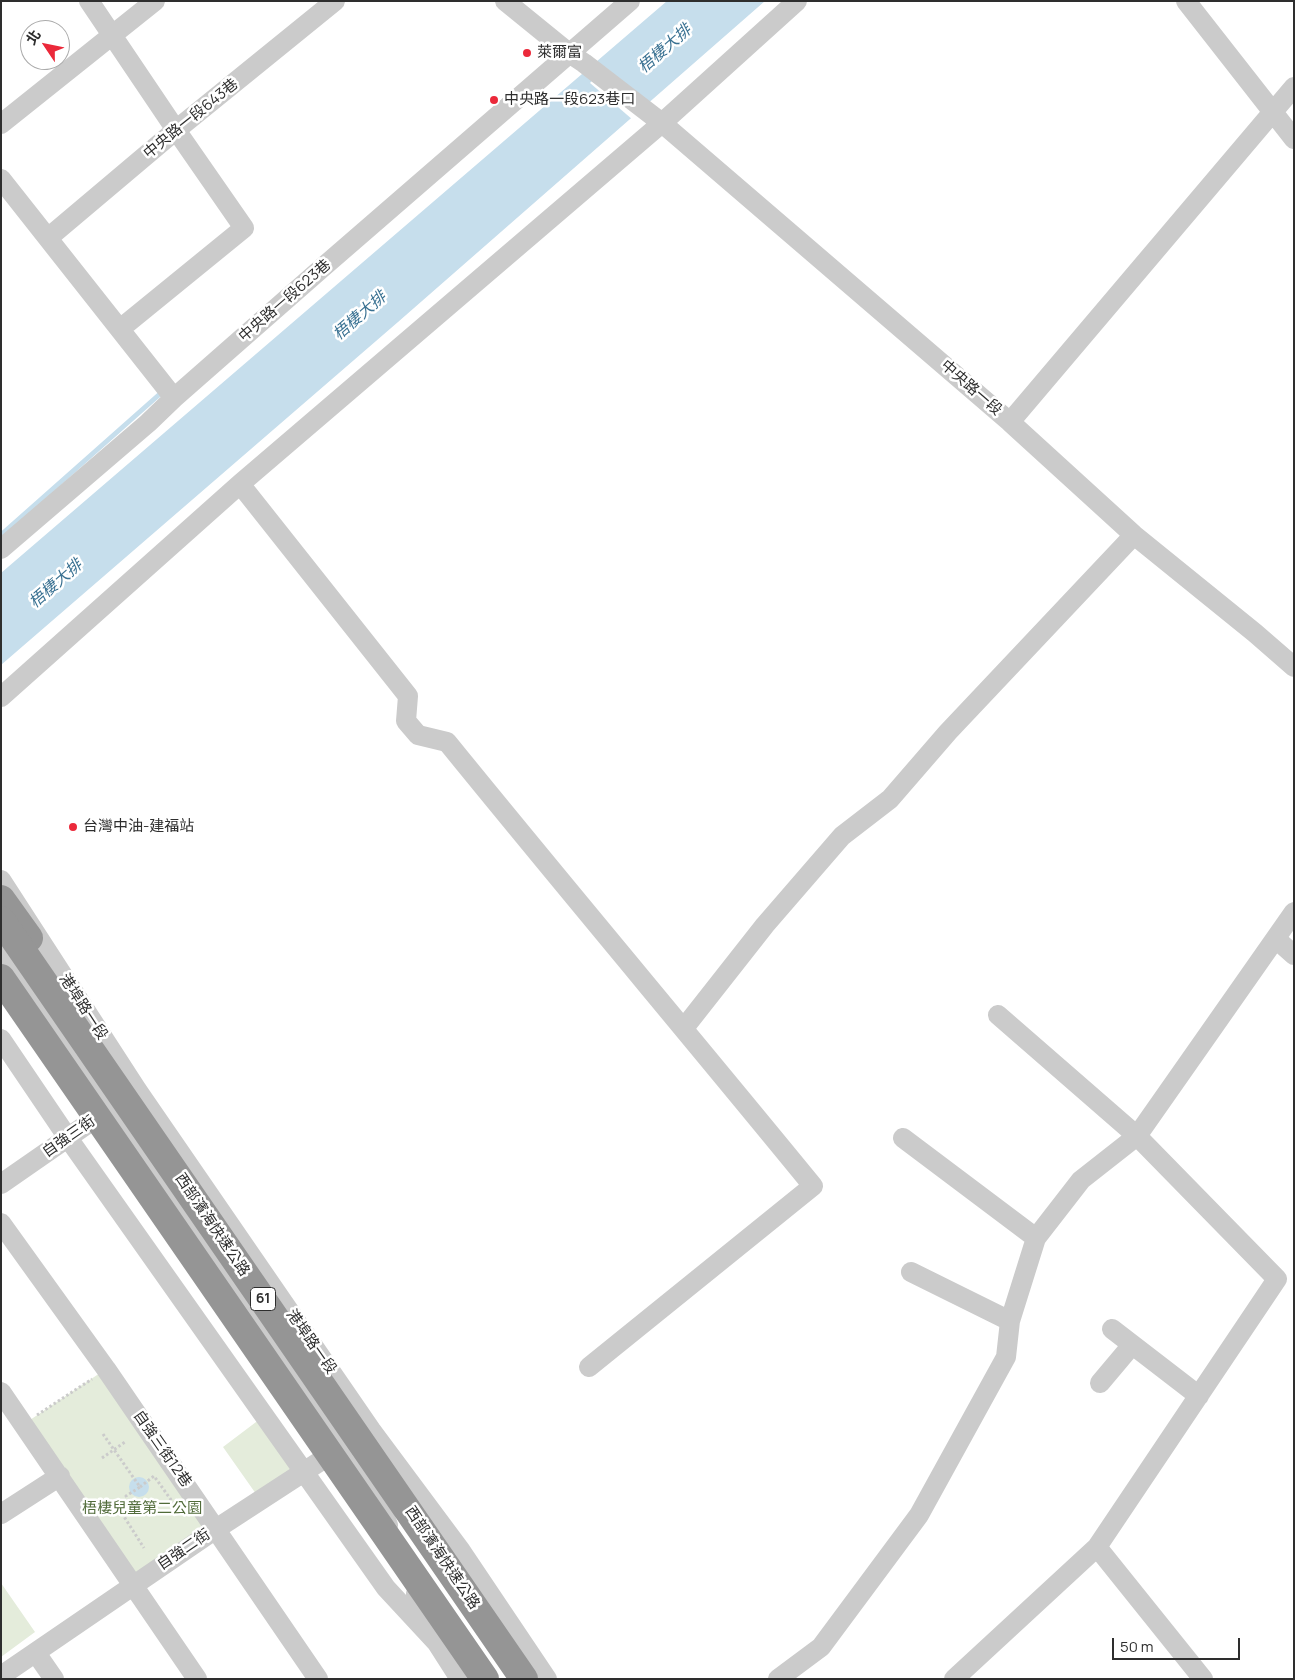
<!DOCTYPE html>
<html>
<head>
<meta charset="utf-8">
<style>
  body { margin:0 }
  #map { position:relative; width:1295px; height:1680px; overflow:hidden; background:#fff; font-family:Manrope,"Noto Sans TC",sans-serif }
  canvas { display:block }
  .frame { position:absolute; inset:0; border:2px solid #2e2e2e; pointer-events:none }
  .north { position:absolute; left:20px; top:20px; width:50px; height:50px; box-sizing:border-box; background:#fff; border:1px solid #ababab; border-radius:50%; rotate:304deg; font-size:14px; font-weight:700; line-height:20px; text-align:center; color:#2e2e2e }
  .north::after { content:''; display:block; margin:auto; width:18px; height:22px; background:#eb293a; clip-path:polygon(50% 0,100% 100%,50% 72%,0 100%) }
  .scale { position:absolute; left:1112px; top:1638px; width:128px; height:22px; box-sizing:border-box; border:2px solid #2e2e2e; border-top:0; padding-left:6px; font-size:15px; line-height:18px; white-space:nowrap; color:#2e2e2e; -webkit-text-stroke:4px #fff; paint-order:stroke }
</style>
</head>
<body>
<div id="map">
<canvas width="1295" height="1680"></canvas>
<div class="frame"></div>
<div class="north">北</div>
<div class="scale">50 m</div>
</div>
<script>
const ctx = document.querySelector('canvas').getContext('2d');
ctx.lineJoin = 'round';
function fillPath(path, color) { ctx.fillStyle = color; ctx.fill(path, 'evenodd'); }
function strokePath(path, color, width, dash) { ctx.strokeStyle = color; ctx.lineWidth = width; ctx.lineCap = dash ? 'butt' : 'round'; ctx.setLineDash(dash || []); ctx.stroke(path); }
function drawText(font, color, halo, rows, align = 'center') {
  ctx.font = font + ' Manrope,"Noto Sans TC",sans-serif'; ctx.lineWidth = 5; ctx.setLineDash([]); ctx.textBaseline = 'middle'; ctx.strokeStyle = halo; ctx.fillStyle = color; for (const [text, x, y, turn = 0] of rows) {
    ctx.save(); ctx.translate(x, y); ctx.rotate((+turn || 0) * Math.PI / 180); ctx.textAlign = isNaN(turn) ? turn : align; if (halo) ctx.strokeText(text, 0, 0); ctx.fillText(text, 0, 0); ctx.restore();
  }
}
const green = new Path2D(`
  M106 1369 216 1529 133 1585 24 1424Z
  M264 1416 303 1472 261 1501 223 1447Z
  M1 1583 35 1632 1 1657Z`);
const water = new Path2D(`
  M667 1H765L398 322 1 665V573Z
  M129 1487a10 10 0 1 1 20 0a10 10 0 1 1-20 0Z`);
const pier = new Path2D(`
  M605 67 650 105 633 120 590 83Z`);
const stream = new Path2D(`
  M1 535 161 393`);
const path = new Path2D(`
  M37 1415 92 1379
  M103 1434 140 1487 126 1496 133 1507 123 1515 144 1548
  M102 1458 125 1442
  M140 1487 154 1476 174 1504`);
const minor = new Path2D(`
  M89 1 176 130 244 228 120 329
  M505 1 569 53 584 63 662 123 1010 422 1134 535 1255 633 1294 667
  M1186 1 1294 139
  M1 124 155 1
  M1 179 174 398
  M48 238 176 130 335 1
  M1010 422 1294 87
  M240 484 408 696 406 721 418 735 447 742C568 891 692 1038 813 1186L589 1367
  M1 549 148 423 174 398 322 268 630 1
  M1 697 240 484 662 123 797 1
  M1 880 137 1090 371 1430 461 1551 547 1679
  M1276 939 1294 955
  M1 947 376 1494 388 1525
  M684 1028 765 925 842 836 890 799 948 732 1134 535
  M1 1039 68 1138 386 1588 437 1643 460 1679
  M903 1138 1036 1238
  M1 1184 109 1109
  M1 1223 106 1369 318 1679
  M911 1272 1010 1321
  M1112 1329 1199 1396
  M1100 1383 1132 1345
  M1 1392 197 1679
  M1 1514 60 1476
  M1097 1547 1203 1679
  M416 1594 437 1643
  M36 1653 54 1679
  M1 1676 216 1529 342 1447
  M778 1679 821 1647 919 1515 1006 1357 1010 1321 1036 1238 1081 1180 1137 1136 1294 912
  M954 1679 1097 1547 1277 1279 1137 1136 998 1015`);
const highway = new Path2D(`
  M1 899 29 938`);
const highwayBridge = new Path2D(`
  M1 920 524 1679
  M1 978 485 1679`);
const markers = [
  [527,53,5,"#eb293a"],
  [494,100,5,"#eb293a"],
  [73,827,5,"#eb293a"]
];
const shields = [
  [263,1299,25]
];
const shieldNames = [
  ["61",263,1299]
];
const poiNames = [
  ["萊爾富",537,53],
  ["中央路一段623巷口",504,100],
  ["台灣中油-建福站",83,827]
];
const streetNames = [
  ["中央路一段643巷",191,119,-39],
  ["中央路一段623巷",285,301,-41],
  ["中央路一段",971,388,41],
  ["港埠路一段",83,1007,57],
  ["自強三街",69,1137,-35],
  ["西部濱海快速公路",212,1225,56],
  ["港埠路一段",311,1342,55],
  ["自強三街12巷",162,1449,55],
  ["自強二街",184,1550,-34],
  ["西部濱海快速公路",442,1558,56]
];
const parkNames = [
  ["梧棲兒童第二公園",142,1509]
];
const waterNames = [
  ["梧棲大排",665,49,-41],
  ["梧棲大排",360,316,-41],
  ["梧棲大排",56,584,-41]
];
fillPath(green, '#e4ecdb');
fillPath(water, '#c6deec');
fillPath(pier, '#fff');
strokePath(stream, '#c6deec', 5);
strokePath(path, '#cbcbcb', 3, [2.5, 2.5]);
strokePath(minor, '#cbcbcb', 20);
strokePath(highway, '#959595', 28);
strokePath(highwayBridge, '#959595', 28);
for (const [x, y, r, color] of markers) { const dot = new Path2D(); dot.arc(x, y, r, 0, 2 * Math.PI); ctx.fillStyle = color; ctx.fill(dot); strokePath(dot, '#fff', 2); }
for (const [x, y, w] of shields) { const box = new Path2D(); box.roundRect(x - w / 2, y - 11.5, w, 23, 4); ctx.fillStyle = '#fff'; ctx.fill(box); strokePath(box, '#2e2e2e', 1); }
drawText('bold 14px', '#2e2e2e', null, shieldNames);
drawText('15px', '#2e2e2e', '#fff', poiNames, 'left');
drawText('15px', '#2e2e2e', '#fff', streetNames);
drawText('15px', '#516b3a', '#fff', parkNames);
drawText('italic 16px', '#397192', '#fff', waterNames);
</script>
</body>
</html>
